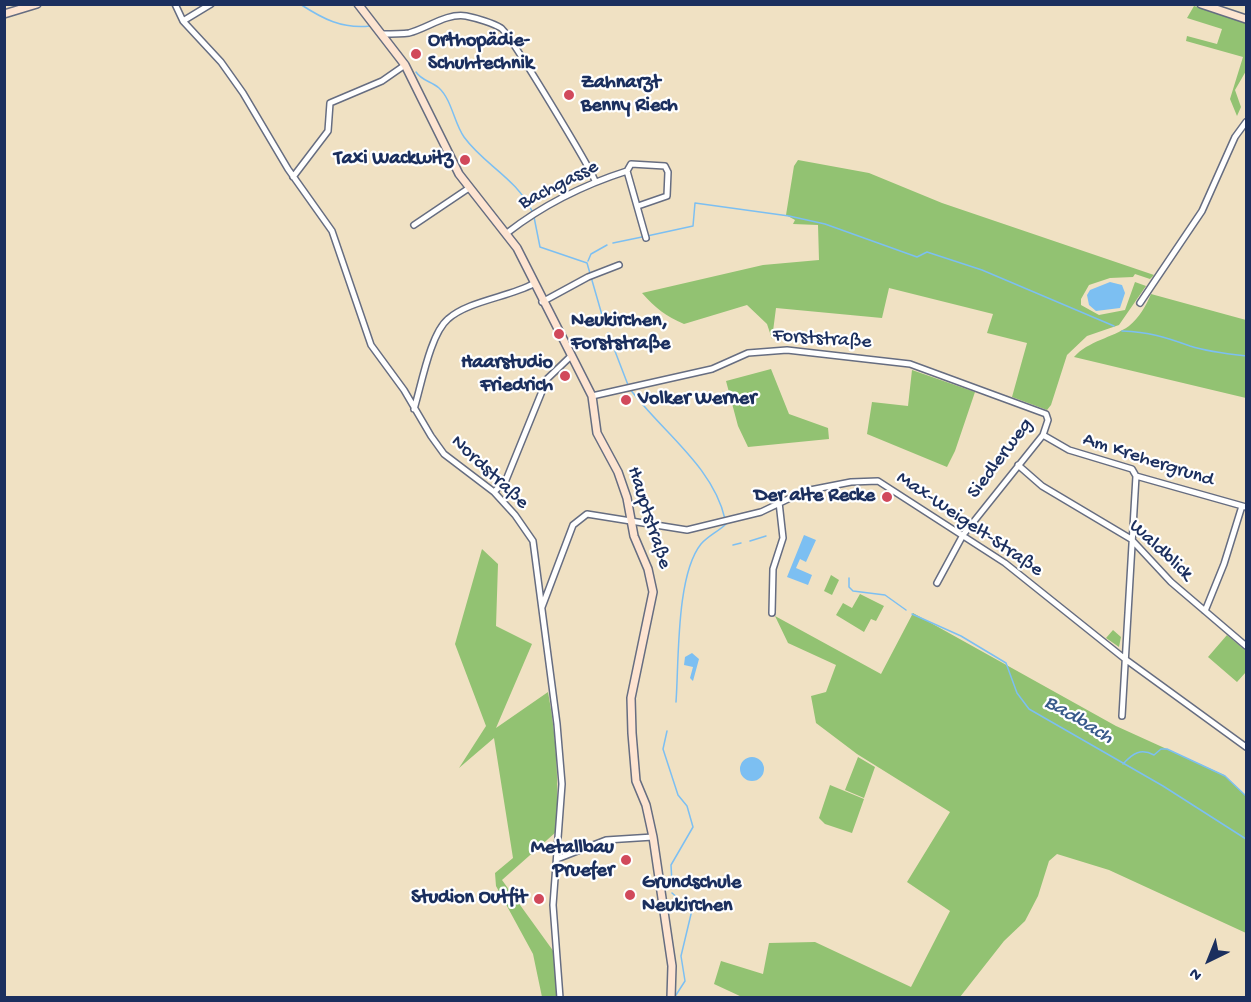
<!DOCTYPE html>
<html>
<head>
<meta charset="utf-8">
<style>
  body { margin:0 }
  #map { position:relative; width:1251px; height:1002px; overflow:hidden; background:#f0e1c3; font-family:"Gochi Hand",sans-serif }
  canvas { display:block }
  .frame { position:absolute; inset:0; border:6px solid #1b2f5e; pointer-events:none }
  .north { position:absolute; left:1179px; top:930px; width:60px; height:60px; -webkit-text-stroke:4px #fff; paint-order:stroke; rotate:223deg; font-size:16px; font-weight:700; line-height:24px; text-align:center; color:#1b2f5e }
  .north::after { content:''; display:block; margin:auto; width:21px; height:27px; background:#1b2f5e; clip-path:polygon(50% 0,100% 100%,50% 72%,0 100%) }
</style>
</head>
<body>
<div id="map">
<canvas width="1251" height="1002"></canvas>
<div class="frame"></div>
<div class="north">N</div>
</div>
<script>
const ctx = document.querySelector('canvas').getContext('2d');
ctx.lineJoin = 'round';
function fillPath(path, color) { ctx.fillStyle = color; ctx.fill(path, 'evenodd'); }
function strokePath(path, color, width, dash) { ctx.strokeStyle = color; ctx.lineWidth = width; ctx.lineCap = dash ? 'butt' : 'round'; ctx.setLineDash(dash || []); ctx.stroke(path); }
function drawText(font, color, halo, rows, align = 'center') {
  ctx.font = font + ' "Gochi Hand",sans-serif'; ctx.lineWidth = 4.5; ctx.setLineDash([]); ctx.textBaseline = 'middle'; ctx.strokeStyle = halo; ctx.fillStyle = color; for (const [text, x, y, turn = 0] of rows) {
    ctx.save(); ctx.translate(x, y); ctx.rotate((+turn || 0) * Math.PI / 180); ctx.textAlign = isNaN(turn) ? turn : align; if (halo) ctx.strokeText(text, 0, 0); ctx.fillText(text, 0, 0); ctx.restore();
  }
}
const green = new Path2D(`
  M1194 6 1246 23V71L1235 90 1241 107 1237 116 1230 99 1243 57 1186 41 1187 36 1217 44 1222 29 1187 18Z
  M798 160 869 173 942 203 1154 275 1150 279 1135 274 1133 277 1110 278 1089 285 1081 299V305L1099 315 1125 310 1135 282 1146 286 1119 325 1087 336 1067 355 1051 405 1047 410 1012 397 1027 343 987 333 993 314 889 288 882 318 776 308 772 339 767 324 747 305 684 324C666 316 655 308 642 293L763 265 819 260 818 225 793 224 795 220 786 215 794 166Z
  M1151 294 1246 320V398L1074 357C1088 341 1112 338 1129 326 1139 318 1146 306 1151 294Z
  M771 369 789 414 828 428 829 439 748 447 738 426 726 381Z
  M912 370 975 392 955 451 947 467 867 434 872 402 908 406Z
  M482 549 498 564 496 626 532 644 496 728 548 692C557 740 559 784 556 832L502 880 554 952 559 997H542L533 954 496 886 495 873 513 858 494 738 459 768 486 726 455 644Z
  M831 575 839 580 832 595 824 591Z
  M860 594 884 606 876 621 871 619 864 632 836 615 843 603 852 608Z
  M913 613 1116 726 1224 775 1246 796V933L1109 870 1057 854 1049 861 1038 896 1025 921 1004 941 960 997H742L714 984 721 961 763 974 769 943 815 942 911 987 950 911 907 882 950 812 857 754 816 723 811 696 826 692 836 665 788 643 775 616 881 674Z
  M1113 630 1121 637 1119 647 1106 638Z
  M1227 635 1246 651V672L1237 682 1208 657Z
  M858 757 875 767 864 798 845 790Z
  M830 785 864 799 852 833 825 824 819 818Z`);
const water = new Path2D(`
  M1110 282 1122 285 1125 293 1120 308 1096 311 1089 305 1087 295 1090 290Z
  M804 535 816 540 806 562 800 559 796 568 812 575 808 585 787 577Z
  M692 653 699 659 693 681 690 678 693 667 684 665 685 657Z
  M740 769a12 12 0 1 1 24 0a12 12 0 1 1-24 0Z`);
const stream = new Path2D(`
  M300 4C323 19 342 29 370 26
  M416 72C422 81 431 81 439 88 452 100 454 123 464 137 485 166 516 177 533 213
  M534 217 540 247 587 263 604 322
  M647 236 693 226 695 203 789 216 825 224 917 257 927 252 982 270 1114 326
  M613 243 642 237
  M588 261 591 254 607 245
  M1122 331C1149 332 1165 337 1190 346 1209 352 1228 354 1246 356
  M608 333 628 385
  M630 389C661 431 713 466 725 519
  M750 541 766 536
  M733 545 741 543
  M849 578V587L853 591 885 595 906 610
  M912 614 961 636 1006 663 1017 693 1029 709 1163 786 1246 839
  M676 702C679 661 676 575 701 544 708 536 719 531 726 524
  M667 731 663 749 678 795 687 806 693 827 671 865 672 883
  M1123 764C1133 753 1141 748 1154 755L1161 749H1167L1225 776 1246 796
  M672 893 692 910 681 956 685 981 676 995`);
const street = new Path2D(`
  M175 4 183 21 221 62 243 93 288 169 332 231 371 345 404 390 431 436 444 454 494 492 515 515 533 541 557 724 562 784 553 905 560 998
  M183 21 211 4
  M382 34C390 34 401 34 409 33 428 28 446 13 466 16 476 18 493 23 501 28 510 34 591 169 595 181
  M627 171 631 164 665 166 668 172 667 196 638 206
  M293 177 328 131 330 103 382 81 405 65
  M414 225 469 188
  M507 233C543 205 583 185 627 171L646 238
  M542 302 588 277 619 265
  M1140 303 1202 211 1235 137 1246 122
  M592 396 712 369 748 353 787 350 910 364 1046 414 1048 420 1043 435 963 535 937 583
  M414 409C421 387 430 334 448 319 468 301 509 297 533 284
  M1043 435 1069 450 1132 469 1136 476 1246 507
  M1018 465 1042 486 1131 539 1171 582 1246 646
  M494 492 506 480 547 379 571 356
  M542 607 573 525 587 514 687 530 761 512 805 491 851 482 878 481 1005 563 1125 659 1246 747
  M1205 611 1224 564 1242 506
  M772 613 773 569 783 538 779 502
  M1122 716 1136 476
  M557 859 606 840 653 837`);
const secondary = new Path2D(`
  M358 4 405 65 459 174 517 248 592 396 597 433 618 472 627 498 634 536 648 569 653 592 631 698 632 733 636 781 646 805 653 837 672 966 671 998
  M1201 4 1246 19
  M4 14 37 4`);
const markers = [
  [416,54,6,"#d1495b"],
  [569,95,6,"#d1495b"],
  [465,160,6,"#d1495b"],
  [559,334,6,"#d1495b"],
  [565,376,6,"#d1495b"],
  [626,400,6,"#d1495b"],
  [887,497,6,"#d1495b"],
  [626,860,6,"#d1495b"],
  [630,895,6,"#d1495b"],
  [539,899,6,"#d1495b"]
];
const poiNames = [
  ["Orthopädie-",428,42],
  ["Schuhtechnik",428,65],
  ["Zahnarzt",581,84],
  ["Benny Riech",581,107],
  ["Taxi Wackwitz",453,160,"right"],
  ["Neukirchen,",571,322],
  ["Forststraße",571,345],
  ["Haarstudio",553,364,"right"],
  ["Friedrich",553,387,"right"],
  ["Volker Werner",638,400],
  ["Der alte Recke",875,497,"right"],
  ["Metallbau",614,849,"right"],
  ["Pruefer",614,872,"right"],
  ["Grundschule",642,884],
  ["Neukirchen",642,907],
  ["Studion Outfit",527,899,"right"]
];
const streetNames = [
  ["Bachgasse",559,186,-27],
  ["Forststraße",822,340,4],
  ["Siedlerweg",1001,459,-53],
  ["Am Krehergrund",1148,461,18],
  ["Nordstraße",489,473,43],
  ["Hauptstraße",648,518,72],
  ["Max-Weigelt-Straße",969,525,34],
  ["Waldblick",1160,551,43]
];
const waterNames = [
  ["Badbach",1078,721,31]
];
fillPath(green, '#92c272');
fillPath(water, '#7cbff2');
strokePath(stream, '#7cbff2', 1.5);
strokePath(street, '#666d81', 8);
strokePath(secondary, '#666d81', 10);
strokePath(street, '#fff', 5);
strokePath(secondary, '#fde4d1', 7);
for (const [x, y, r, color] of markers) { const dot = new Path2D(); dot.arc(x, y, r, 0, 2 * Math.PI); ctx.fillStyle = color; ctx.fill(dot); strokePath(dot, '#fff', 2); }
drawText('bold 20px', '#1b2f5e', '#fff', poiNames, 'left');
drawText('20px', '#1b2f5e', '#fff', streetNames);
drawText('italic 21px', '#385a8a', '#fff', waterNames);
</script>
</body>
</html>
